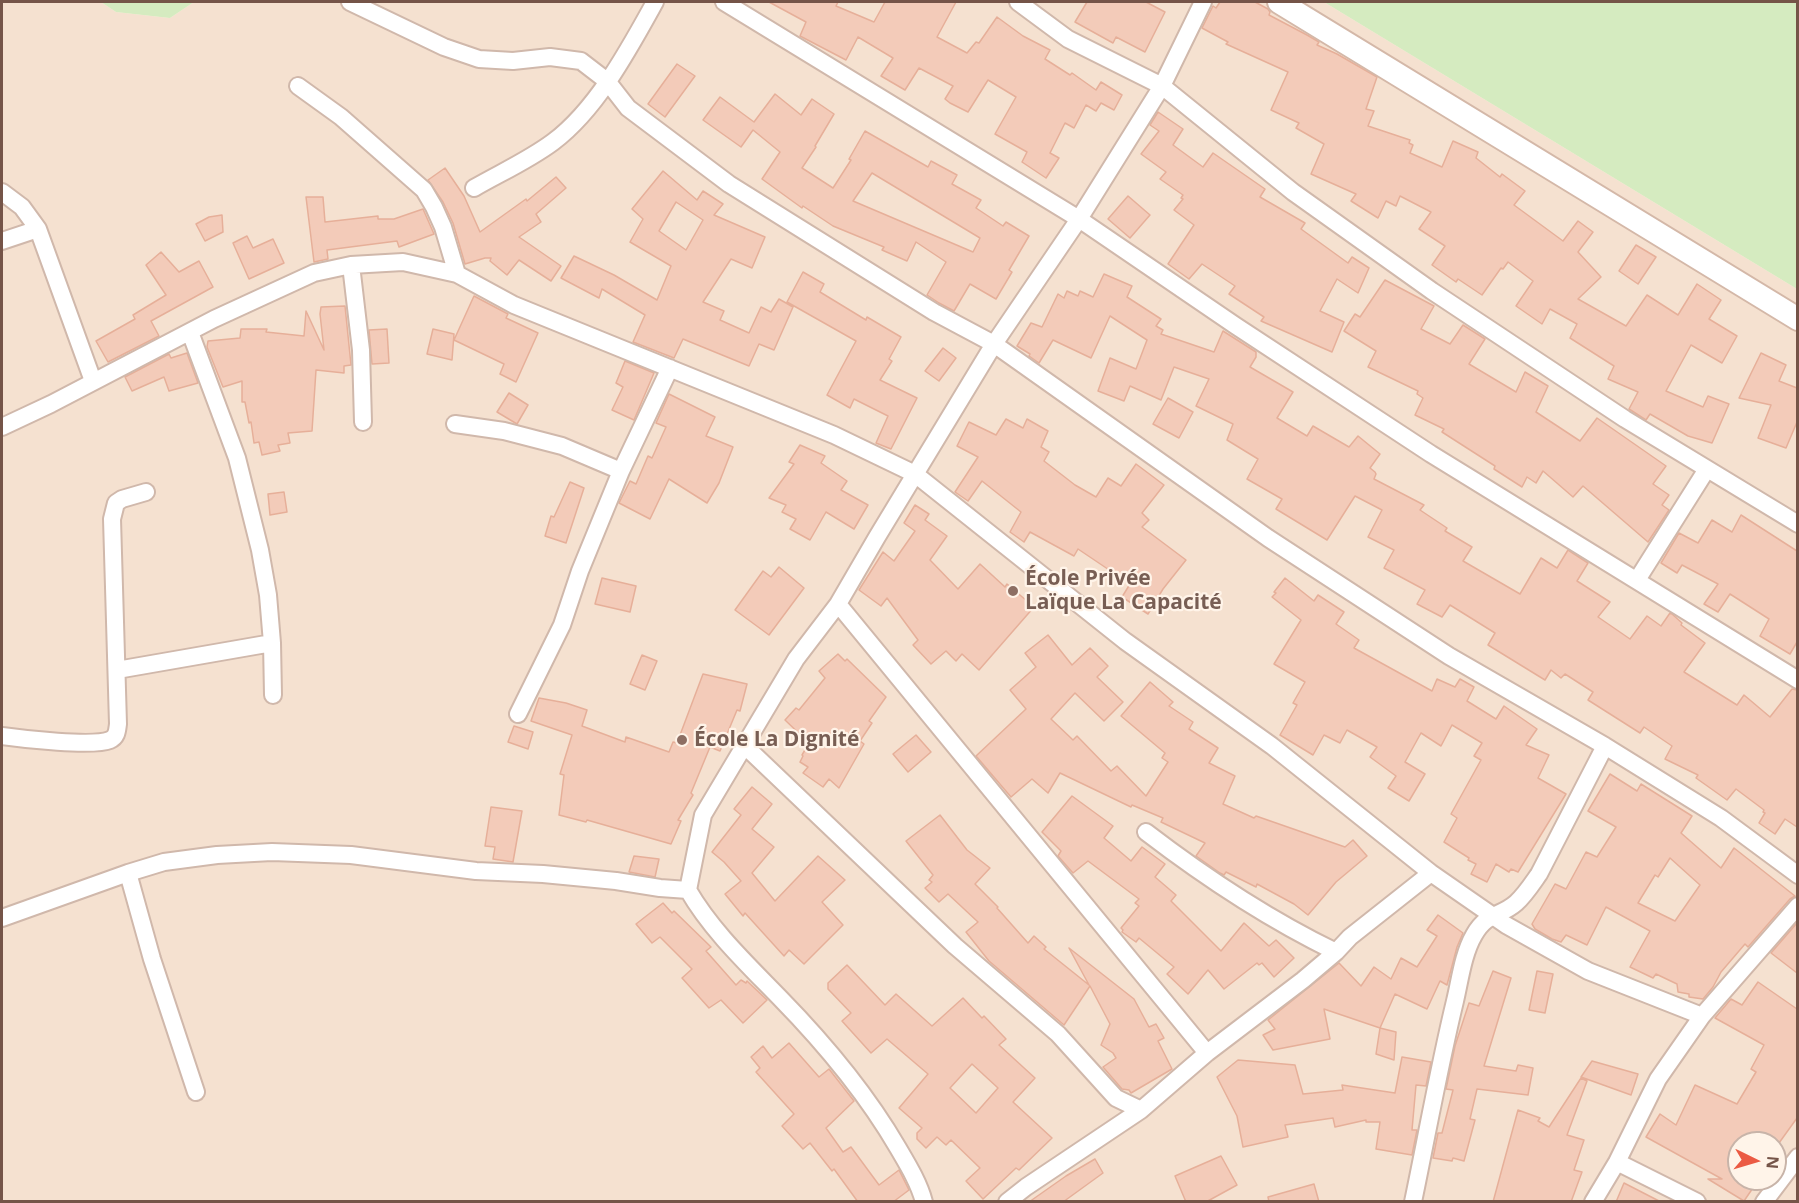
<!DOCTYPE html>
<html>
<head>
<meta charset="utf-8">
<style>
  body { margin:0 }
  #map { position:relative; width:1799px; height:1203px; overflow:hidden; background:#fdf0e2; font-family:"Open Sans",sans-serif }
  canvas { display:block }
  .frame { position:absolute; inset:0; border:3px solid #755448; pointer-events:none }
  .north { position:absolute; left:1727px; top:1131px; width:60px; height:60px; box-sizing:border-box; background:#fff4e9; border:2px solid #c8b4a9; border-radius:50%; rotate:95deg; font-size:16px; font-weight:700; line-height:24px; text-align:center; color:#755448 }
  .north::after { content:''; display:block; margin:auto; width:21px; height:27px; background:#eb5a43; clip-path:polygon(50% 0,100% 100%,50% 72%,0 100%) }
</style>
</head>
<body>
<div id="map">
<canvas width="1799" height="1203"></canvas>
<div class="frame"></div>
<div class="north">N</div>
</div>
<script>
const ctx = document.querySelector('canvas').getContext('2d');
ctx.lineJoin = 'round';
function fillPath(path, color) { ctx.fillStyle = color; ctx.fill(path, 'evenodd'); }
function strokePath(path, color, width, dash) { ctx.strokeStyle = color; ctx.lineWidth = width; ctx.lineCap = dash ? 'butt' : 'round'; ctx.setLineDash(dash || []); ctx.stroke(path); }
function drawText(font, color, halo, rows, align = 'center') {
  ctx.font = font + ' "Open Sans",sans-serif'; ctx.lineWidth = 4.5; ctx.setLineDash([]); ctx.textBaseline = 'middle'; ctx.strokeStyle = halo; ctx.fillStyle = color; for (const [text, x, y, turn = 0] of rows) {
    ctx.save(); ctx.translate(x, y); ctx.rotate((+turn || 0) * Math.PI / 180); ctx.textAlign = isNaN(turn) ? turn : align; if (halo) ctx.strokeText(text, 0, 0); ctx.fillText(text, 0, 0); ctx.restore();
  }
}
const residential = new Path2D(`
  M2 2H101L116 12 170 18 194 2H1324L1797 289V1201L2 1202ZM1739 1143H1775V1179H1739Z`);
const green = new Path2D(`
  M101 2H194L170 18 116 12Z
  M1324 2H1797V289Z`);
const building = new Path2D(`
  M769 2H838L836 6 874 22 885 2H956L937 37 967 53 976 42 979 43 997 17 1023 36 1050 50 1045 59 1070 75 1072 73 1096 90 1101 82 1122 95 1114 110 1101 103 1096 111 1086 105 1074 128 1065 123 1050 153 1059 158 1046 178 1022 162 1027 152 995 134 1016 97 988 80 968 112 950 103 945 99 953 86 919 68 905 90 881 76 893 58 858 37 846 60 800 36 806 22Z
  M1087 2H1146L1165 12 1145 52 1116 37 1113 43 1075 22Z
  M1220 2H1255L1268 9 1270 12 1269 15 1307 35 1319 42 1317 45 1337 54 1377 77 1366 109 1374 111 1368 126 1410 140 1409 143 1413 145 1410 153 1442 167 1453 141 1478 152 1476 158 1500 177 1502 174 1525 191 1514 205 1563 241 1578 221 1593 232 1578 252 1601 277 1578 299 1626 326 1647 295 1678 315 1697 284 1721 300 1709 319 1737 336 1722 363 1691 345 1666 391 1703 407 1708 396 1729 404 1712 443 1688 436 1650 414 1646 420 1629 409 1638 392 1608 379 1614 366 1570 338 1577 324 1550 309 1542 324 1516 306 1533 281 1508 262 1503 269 1501 268 1482 295 1458 279 1456 282 1432 265 1445 246 1419 229 1431 212 1400 196 1396 206 1386 201 1378 218 1351 201 1356 194 1311 174 1324 144 1296 128 1299 123 1271 110 1288 72 1226 44 1228 42 1202 28 1213 6 1216 8Z
  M677 64 695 76 665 117 648 104Z
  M775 94 801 115 812 99 834 114 815 146 816 147 802 168 833 188 851 160 849 159 865 131 928 167 931 161 957 175 952 184 981 200 976 208 1003 226 1006 222 1029 236 1009 270 1012 272 996 299 970 284 954 311 939 303 927 295 946 262 916 242 907 261 882 250 884 247 833 226 803 206 802 208 762 179 780 152 753 130 741 147 703 120 720 97 754 122ZM872 173 980 238 973 252 853 201Z
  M1158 112 1183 129 1173 145 1203 167 1213 153 1265 189 1260 197 1305 223 1301 229 1348 263 1352 257 1369 268 1358 293 1337 279 1320 311 1344 322 1332 352 1261 321 1264 317 1229 294 1235 286 1202 264 1189 279 1168 264 1194 225 1174 210 1183 199 1181 198 1183 195 1160 179 1166 172 1141 154 1159 131 1150 125Z
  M445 168 464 196 480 232 526 199 527 201 556 177 566 188 536 214 541 222 519 237 561 266 551 281 519 260 507 275 490 261 491 258H485L465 264 453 223 443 202 428 180Z
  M663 171 697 200 703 191 723 204 714 215 765 237 752 268 731 259 703 302 724 311 720 320 749 333 761 307 771 312 779 299 793 307 774 350 759 344 749 366 683 339 674 358 633 342 645 315 602 289 599 298 561 278 574 256 614 275 657 300 671 266 630 242 643 219 632 209ZM676 202 703 220 686 250 659 231Z
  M1128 196 1150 215 1130 238 1108 219Z
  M306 197H323L325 222 378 216V219H394L423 209 434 234 399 247 397 241 327 250 328 259 314 262Z
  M222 215 223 232 205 241 196 224 209 217Z
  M247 236 253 248 273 239 284 263 249 279 233 243Z
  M1636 245 1656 257 1638 284 1619 271Z
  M161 252 179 272 199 261 213 287 151 321 159 336 108 362 96 341 135 319 133 315 166 295 146 265Z
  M803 272 824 284 820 292 866 320 867 317 901 337 889 359 892 361 880 380 917 398 891 449 876 443 888 416 854 399 850 408 827 395 856 341 787 302Z
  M1104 274 1132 286 1127 297 1161 319 1156 326 1163 330 1161 334 1214 352 1223 331 1256 352V357L1250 367 1293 392 1277 418 1307 436 1313 426 1349 447 1358 436 1380 454 1370 468 1375 472 1376 474 1374 479 1424 505 1420 510 1447 528 1445 531 1472 547 1463 561 1520 594 1541 558 1557 568 1568 550 1588 563 1577 581 1610 602 1598 617 1630 639 1647 616 1661 626 1670 613 1672 614 1682 623 1681 625 1705 643 1684 672 1737 705 1744 695 1770 717 1792 689 1797 690V827L1785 819 1775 834 1759 823 1765 813 1763 812 1764 810 1736 789 1727 800 1696 778 1698 775 1665 759 1672 746 1644 727 1640 733 1588 700 1593 692 1565 674 1561 678 1551 670 1545 680 1488 645 1495 633 1450 605 1442 617 1417 604 1425 590 1384 568 1394 550 1368 537 1382 510 1355 496 1327 540 1276 509 1282 499 1247 479 1258 459 1227 440 1233 424 1196 406 1209 379 1174 367 1161 400 1130 386 1124 401 1098 391 1110 358 1136 369 1147 340 1110 316 1091 358 1053 340 1039 363 1029 356 1030 354 1017 346 1031 323 1042 327 1058 294 1064 298 1067 291 1078 296 1080 291 1093 297Z
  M1385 280 1434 306 1421 329 1450 344 1463 325 1485 339 1469 364 1516 392 1525 372 1548 386 1536 412 1580 441 1597 418 1666 466 1653 484 1669 495 1662 505 1669 510 1648 542 1583 486 1573 497 1543 471 1536 483 1527 477 1522 487 1494 469 1495 466 1442 432 1444 429 1415 415 1423 398 1417 394 1418 391 1368 367 1376 351 1344 331 1355 314 1360 317Z
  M474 296 508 314 506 318 538 333 516 382 500 374 504 364 454 340Z
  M345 306 351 365 344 366V373L316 370 312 431 288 433 290 443 278 445 280 451 262 455 259 442 254 443 251 422 249 423 245 402H242V381L223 387 207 347 208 341 240 338 241 329H267L266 332 304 336 306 311 324 350 320 314 321 307Z
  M387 329 389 363 372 364 369 330Z
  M433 329 454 334 452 360 427 354Z
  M943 348 956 358 939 381 925 371Z
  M187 353 198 383 169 391 164 377 132 391 125 377 169 354 171 358Z
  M1761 353 1786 365 1779 381 1797 388V422L1786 448 1758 438 1771 405 1739 398Z
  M625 361 654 373 634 420 612 410 623 387 616 383Z
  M509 393 528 405 517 424 497 412Z
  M669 394 715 417 706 436 733 447 719 483 707 503 669 479 650 519 619 503 630 481 636 484 648 456 652 458 666 427 656 423Z
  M1168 398 1193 412 1179 438 1153 424Z
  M1006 419 1023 428 1027 419 1048 431 1041 447 1049 452 1044 461 1075 485 1096 497 1108 478 1121 486 1136 464 1164 485 1142 513 1149 520 1142 527 1186 560 1163 589 1148 614 1122 597 1130 584 1078 549 1074 556 1030 532 1024 542 1010 532 1021 512 982 481 968 501 955 492 978 457 957 446 969 422 996 435Z
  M800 445 825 456 821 463 847 481 841 490 868 505 854 529 826 512 810 540 790 529 796 519 782 512 786 505 769 498 794 464 789 462Z
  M570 482 584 488 566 543 545 536 551 516 554 517Z
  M284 492 287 512 270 515 268 494Z
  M915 505 929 514 925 520 947 536 930 560 958 589 980 564 1005 587 1007 584 1034 607 979 670 962 654 956 661 946 651 931 664 913 645 918 640 887 598 881 606 859 590 883 552 894 561 915 531 904 523Z
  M1741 515 1797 551V642L1790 654 1760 636 1769 619 1730 594 1718 612 1704 604 1718 584 1682 565 1677 573 1661 563 1679 533 1698 543 1712 520 1732 532Z
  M779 567 804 588 769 635 735 610 763 571 771 577Z
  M602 578 636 586 630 612 595 604Z
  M1285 578 1314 601 1318 595 1344 612 1336 624 1359 640 1354 648 1432 691 1437 679 1455 687 1460 679 1474 687 1467 701 1496 719 1504 706 1537 729 1526 745 1549 755 1538 778 1566 794 1518 872 1511 869 1509 872 1496 864 1487 882 1471 874 1476 864 1468 860 1469 858 1444 842 1457 818 1451 814 1481 760 1474 756 1482 743 1452 725 1441 746 1421 733 1405 762 1425 774 1409 801 1388 788 1396 776 1370 757 1377 747 1347 730 1340 743 1324 735 1313 755 1280 735 1297 705 1293 703 1305 682 1274 664 1301 620 1272 597 1276 593 1274 592Z
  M1048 635 1072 665 1090 648 1108 666 1097 677 1123 702 1104 721 1075 693 1051 719 1073 740 1077 736 1111 771 1117 766 1146 796 1168 762 1162 758 1165 753 1121 716 1150 682 1173 702 1169 706 1193 722 1189 729 1218 748 1209 763 1235 776 1223 804 1254 818 1256 816 1345 847 1353 840 1367 856 1336 882 1308 915 1294 904 1257 884 1256 887 1226 872 1224 875 1220 873 1196 856 1205 843 1161 822 1163 818 1132 805 1131 807 1060 773 1048 793 1032 779 1011 797 976 756 1026 709 1010 690 1036 667 1025 653Z
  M838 654 845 661 847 659 886 697 869 721 872 723 860 741 864 744 839 788 829 779 823 787 803 773 808 767 800 762 803 756 802 755 809 743 785 720 796 708 799 710 825 678 819 671Z
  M642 655 657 661 645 690 630 684Z
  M703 674 747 684 740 711 737 710 720 751 710 747 691 793 693 795 678 820 681 821 671 844 587 820 586 822 559 815 564 775 560 774 572 735 531 721 539 698 566 703 587 710 582 726 625 742 626 737 669 752 673 742 677 743Z
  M514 726 533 732 528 749 508 742Z
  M916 735 931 752 908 772 893 754Z
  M1610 774 1637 791 1641 784 1692 816 1681 833 1721 868 1734 848 1795 896 1790 899 1748 947 1745 944 1721 972 1713 987 1703 999 1689 997V994L1678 992 1677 984 1656 974 1653 978 1630 967 1650 931 1606 907 1587 945 1566 935 1561 942 1552 939 1535 929 1532 924 1555 884 1566 889 1586 852 1597 857 1616 827 1588 811ZM1670 858 1700 885 1675 921 1638 903 1655 875 1658 877Z
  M752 787 772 804 752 829 774 847 752 873 775 901 818 856 845 880 822 902 843 925 804 964 789 950 784 956 745 913 743 916 725 894 741 881 724 862 712 852 741 815 734 809Z
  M1072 796 1113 826 1104 838 1131 861 1142 847 1165 864 1155 877 1176 895 1171 901 1221 951 1244 923 1269 946 1276 940 1294 958 1274 977 1262 963 1259 965 1257 963 1224 989 1208 970 1188 994 1167 974 1174 967 1139 938 1136 942 1122 932 1123 930 1121 928 1139 906 1135 903 1139 899 1088 861 1073 873 1058 856 1061 851 1042 832Z
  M491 807 522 811 513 862 493 859 495 847 485 846Z
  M940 815 967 850 990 868 975 884 998 907 997 908 1028 943 1034 936 1046 947 1044 949 1089 985 1069 948 1134 999 1149 1027 1156 1024 1164 1038 1158 1041 1172 1069 1131 1093 1129 1090 1122 1089 1103 1067 1116 1058 1113 1053 1101 1045 1110 1024 1090 986 1064 1025 989 961 966 932 978 922 948 894 939 902 925 888 932 882 929 880 933 875 906 841Z
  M634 856 659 859 655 877 629 872Z
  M663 903 672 913 674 911 711 947 706 951 736 985 741 980 746 983 747 981 767 1000 743 1023 721 1000 709 1008 682 978 692 969 660 937 652 943 636 924Z
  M1438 915 1463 933 1457 947 1447 985 1440 981 1427 1009 1395 994 1380 1028 1396 1032 1394 1060 1376 1054 1380 1028 1324 1009 1330 1039 1273 1050 1263 1035 1275 1029 1268 1020 1339 963 1361 986 1374 967 1391 979 1401 958 1417 967 1437 936 1427 930Z
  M1797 923V973L1771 953Z
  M847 965 885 1005 896 994 932 1026 963 998 982 1018 984 1016 1006 1039 999 1045 1035 1078 1013 1102 1052 1138 1019 1170 1016 1168 983 1199 966 1181 980 1168 951 1140 946 1145 937 1137 926 1148 917 1139V1133L922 1128 899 1108 928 1074 887 1039 871 1053 842 1021 851 1013 828 989V983ZM972 1064 998 1088 976 1113 950 1088Z
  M1493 971 1511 978 1484 1066 1516 1071 1518 1065 1533 1068 1528 1095 1477 1089 1470 1119 1475 1120 1464 1161 1453 1158 1452 1161 1433 1158 1438 1133H1442L1453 1090 1446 1089 1455 1046 1469 1003 1479 1006Z
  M1537 971 1553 974 1545 1013 1529 1010Z
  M1758 982 1797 1009V1118L1779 1143H1739V1179H1759L1744 1201 1708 1179H1722L1646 1137 1660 1114 1676 1125 1695 1085 1737 1104 1756 1072 1751 1069 1764 1045 1715 1018 1731 999 1742 1005Z
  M789 1043 819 1077 829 1069 854 1101 826 1128 843 1152 851 1147 879 1185 899 1170 909 1190 893 1202H858L834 1169 832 1171 810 1143 803 1149 782 1126 794 1114 756 1072 760 1068 751 1057 763 1046 772 1058Z
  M1402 1057 1431 1062 1426 1086 1416 1085 1412 1130H1417L1412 1155 1376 1149 1380 1122H1366V1120L1335 1127 1333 1118 1285 1125 1288 1137 1243 1147 1237 1116 1217 1077 1238 1060 1295 1065 1303 1094 1343 1090 1342 1085 1395 1093Z
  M1592 1061 1638 1074 1631 1095 1581 1077Z
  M1581 1078 1587 1081 1567 1135 1584 1140 1574 1170 1582 1172 1571 1202H1493L1518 1110 1540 1118 1538 1121 1549 1127Z
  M1221 1156 1237 1185 1206 1202H1186L1175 1176Z
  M1095 1159 1103 1173 1063 1202H1029L1066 1176Z
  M1624 1183 1661 1202H1616Z
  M1314 1184 1319 1202H1269L1268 1197Z`);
const minor = new Path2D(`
  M350 2 444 47 479 59 513 61 550 57 581 61 607 81 628 108 729 184 934 312 994 344 1268 538 1449 656 1605 746 1721 818 1798 875
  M724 2 1079 219 1236 326 1431 454 1798 680
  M1018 2 1068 39 1162 86 1293 192 1432 291 1625 419 1798 524
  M298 86 341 117 424 190 434 207 443 227 457 274
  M474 188C500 173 529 160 553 142 597 109 629 49 655 2
  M2 192 22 207 38 229 93 381
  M2 241 38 229
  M351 265 361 350 363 422
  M190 332 237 458 260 550 268 595 272 643 273 695
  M455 424 504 431 562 446 621 471
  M2 427 51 404 214 319 314 273 351 265 403 262 457 274 514 305 834 435 915 474 1125 641 1272 746 1431 873 1506 925 1588 971 1702 1016
  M1637 580 1707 469
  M838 604 1207 1053
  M117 670 272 643
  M518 714 562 625 580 571 621 471 670 368
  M2 736C23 739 93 747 110 740 117 737 117 731 118 724L112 519 116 503 122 499 146 492
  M745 746 955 946 1058 1034 1116 1098 1141 1110
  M1146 832C1206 878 1268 919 1336 952
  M128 873 152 959 196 1092
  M2 918 128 873 164 862 217 855 272 852 351 855 476 871 543 874 616 881 660 888 688 890
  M1617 1162 1697 1202
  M924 1202C919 1183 908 1165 898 1148 866 1093 824 1043 780 998 747 964 711 930 688 890L703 815 796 659 838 604 877 537 994 344 1079 219 1162 86 1203 2
  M1007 1202 1026 1187 1141 1110 1207 1053 1303 980 1336 952 1350 937 1431 873
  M1413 1202C1427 1135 1439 1067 1455 1001 1460 980 1463 954 1474 935 1487 912 1500 917 1516 903 1525 895 1532 884 1539 874L1605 746
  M1593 1202 1617 1162 1658 1079 1702 1016 1798 906
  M1764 1202 1798 1157`);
const secondary = new Path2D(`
  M1279 2 1798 319`);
const markers = [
  [1013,591,6,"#8d6e63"],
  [682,740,6,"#8d6e63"]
];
const educationNames = [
  ["École Privée",1025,579],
  ["Laïque La Capacité",1025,603],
  ["École La Dignité",694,740]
];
fillPath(residential, '#f5e1d0');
fillPath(green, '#d5ebc0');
fillPath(building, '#f3cbb9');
strokePath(building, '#e6af99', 1.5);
strokePath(minor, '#d0b8ab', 20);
strokePath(secondary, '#d4b8a8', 26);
strokePath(minor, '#fff', 16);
strokePath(secondary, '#fff', 22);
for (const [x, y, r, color] of markers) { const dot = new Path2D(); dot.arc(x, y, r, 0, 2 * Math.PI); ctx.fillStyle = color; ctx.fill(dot); strokePath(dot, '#fff4e9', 2); }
drawText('bold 21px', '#785e54', '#fff4e9', educationNames, 'left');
</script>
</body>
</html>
